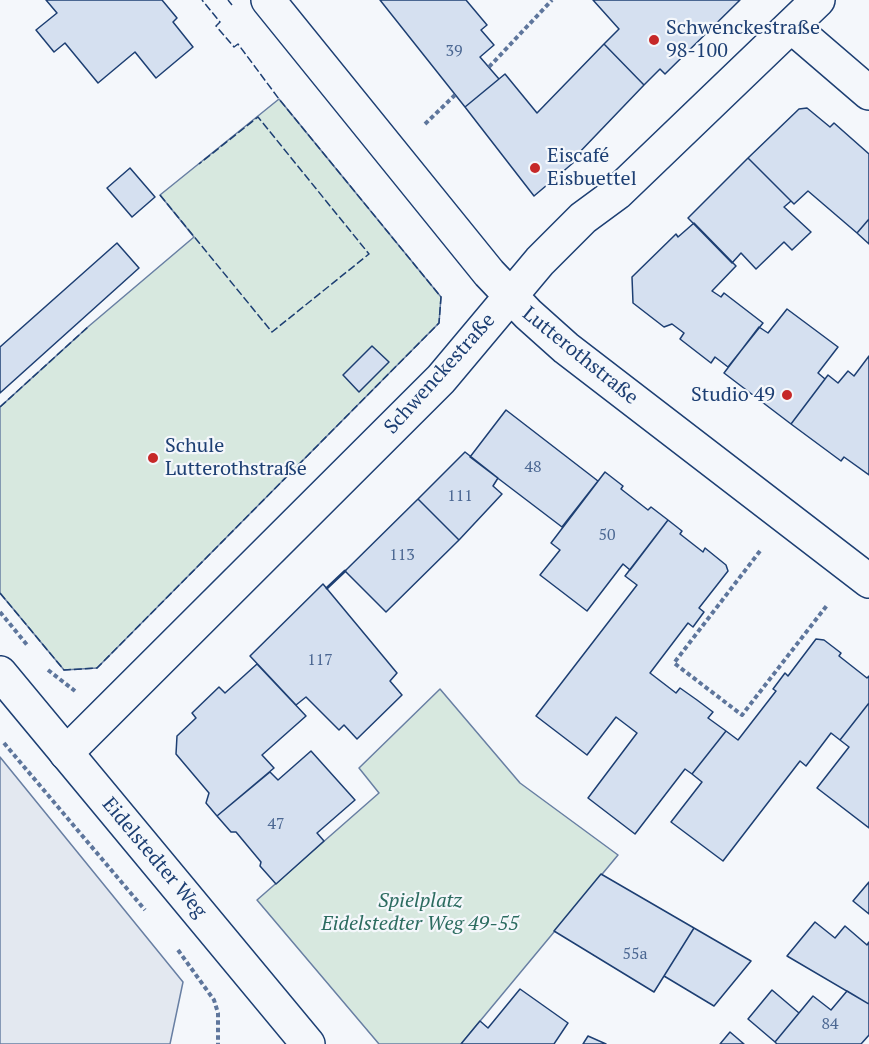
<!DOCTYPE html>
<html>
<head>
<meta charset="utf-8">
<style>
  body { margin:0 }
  canvas { display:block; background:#f4f7fb }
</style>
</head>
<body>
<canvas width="869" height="1044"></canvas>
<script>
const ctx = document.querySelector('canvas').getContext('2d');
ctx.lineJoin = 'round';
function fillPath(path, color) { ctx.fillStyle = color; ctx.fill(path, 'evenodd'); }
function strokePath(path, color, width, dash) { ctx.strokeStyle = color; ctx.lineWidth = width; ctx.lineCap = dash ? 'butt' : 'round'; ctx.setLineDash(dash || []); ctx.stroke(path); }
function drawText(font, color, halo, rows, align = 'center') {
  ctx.font = font + ' "PT Serif",serif'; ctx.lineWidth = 4.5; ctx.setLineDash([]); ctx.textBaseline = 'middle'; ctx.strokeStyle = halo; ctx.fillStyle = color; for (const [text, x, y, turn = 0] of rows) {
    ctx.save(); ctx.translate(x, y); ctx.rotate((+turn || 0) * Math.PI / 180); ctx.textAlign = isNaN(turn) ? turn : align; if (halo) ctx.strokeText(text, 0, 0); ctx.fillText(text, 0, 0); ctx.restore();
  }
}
const green = new Path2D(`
  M279 99 441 297 439 323 97 668 64 670 0 593V407L89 326 194 237 160 195Z
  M440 689 520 783 618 855 461 1044H379L257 900 379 793 359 768Z`);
const parking = new Path2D(`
  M0 757 183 982 170 1044H0Z`);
const building = new Path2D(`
  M46 0H162L177 18 173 22 193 47 156 78 135 52 98 83 65 43 54 52 36 30 57 13Z
  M380 0H466L487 25 481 30 494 45 480 57 499 79 465 107Z
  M593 0H740L665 74 660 69 644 85 604 44 619 29Z
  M604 44 644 85 575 157 573 163 534 196 465 107 505 74 537 113Z
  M807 108 830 127 834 123 869 154V219L857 233 808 191 794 204 748 158 799 109Z
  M748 158 791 201 784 207 811 232 792 250 784 242 756 269 741 253 732 263 688 218Z
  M130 168 155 197 132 217 107 188Z
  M869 219V244L857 233Z
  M694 223 736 266 712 291 721 297 724 293 763 323 728 367 715 357 711 363 680 339 684 333 672 324 664 327 633 303 632 277 676 234 678 237Z
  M117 243 139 268 0 393V347Z
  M787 309 838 347 818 373 825 379 791 424 724 373 759 327 768 333Z
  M372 346 389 362 359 392 343 375Z
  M869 356V475L844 457 841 461 791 424 828 375 838 383 848 371 854 376Z
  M506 410 598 481 562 527 470 457Z
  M465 452 498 478 493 486 502 494 459 540 418 499Z
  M605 472 623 486 621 489 648 510 651 507 668 520 630 570 623 564 587 611 540 575 560 550 551 543Z
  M418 499 459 540 386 612 345 571Z
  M668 520 682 531 680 534 703 552 705 548 726 565 728 571 699 608 704 612 693 627 688 623 650 673 676 693 680 688 697 700 713 712 708 718 726 731 692 774 685 769 635 834 588 798 637 733 616 717 587 755 536 716 637 585 625 576Z
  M323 584 397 673 390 681 402 695 357 739 344 725 339 730 306 697 296 705 250 656Z
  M816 639 824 640 841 653 839 656 867 678 869 676V703L840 740 831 733 806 766 800 761 723 861 671 822 702 782 692 774 726 731 738 740 776 691 773 689 785 673 788 676Z
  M257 664 306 716 262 755 274 768 217 816 206 803 209 793 176 754 177 736 196 718 192 713 219 687 225 693Z
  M869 703V828L817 788 849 747 840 740Z
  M311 751 355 800 317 833 324 841 276 884 260 866 261 862 236 832H231L217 816 270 772 278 780Z
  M601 874 694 928 654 992 554 931Z
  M869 882V914L853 901Z
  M815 922 835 938 845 926 867 945 869 942V1004L787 956Z
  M694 928 751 961 714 1006 664 976Z
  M520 989 568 1023 554 1044H461L480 1021 488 1028Z
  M772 990 799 1013 775 1042 748 1019Z
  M847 991 869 1004V1035L861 1044H777L775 1042 813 996 831 1010Z
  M730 1032 744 1044H720Z
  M588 1036 606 1044H583Z`);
const path = new Path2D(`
  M489 67 552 0
  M425 124 455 95
  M760 551 674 663 742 715 828 604
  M0 612 28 646
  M48 670 75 691
  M4 743 145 910
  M178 950 214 1000 218 1013V1044`);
const street = new Path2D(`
  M268 0 489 273 528 314 566 348 869 581
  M791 26 869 93
  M66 753 441 379 540 261 583 218 617 193 818 0`);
const secondary = new Path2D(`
  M0 673 308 1044`);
const fence = new Path2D(`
  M228 0 232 5
  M160 195 272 332 369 254 258 117 199 164
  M0 407 89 326
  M0 593 64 670 97 668 439 323 441 297 279 99 238 44 234 47 216 26 220 22 202 0`);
const wall = new Path2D(`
  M327 588 345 571`);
const markers = [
  [654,40,6,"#c62828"],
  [535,168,6,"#c62828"],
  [787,395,6,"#c62828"],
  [153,458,6,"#c62828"]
];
const numberNames = [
  ["39",454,51],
  ["48",533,467],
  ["111",460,496],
  ["50",607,535],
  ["113",402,555],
  ["117",320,660],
  ["47",276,824],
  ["55a",635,954],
  ["84",830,1024]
];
const poiNames = [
  ["Schwenckestraße",666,28],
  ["98-100",666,51],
  ["Eiscafé",547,156],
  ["Eisbuettel",547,179],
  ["Studio 49",775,395,"right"],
  ["Schule",165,446],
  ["Lutterothstraße",165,469]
];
const streetNames = [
  ["Lutterothstraße",580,356,39],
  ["Schwenckestraße",440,374,-48],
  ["Eidelstedter Weg",154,858,50]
];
const parkNames = [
  ["Spielplatz",420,901],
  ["Eidelstedter Weg 49-55",420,924]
];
fillPath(green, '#d7e8df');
strokePath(green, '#687fa3', 1.5);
fillPath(parking, '#e3e8f0');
strokePath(parking, '#687fa3', 1.5);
fillPath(building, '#d5e0f0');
strokePath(building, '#1d3f73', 1.5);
strokePath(street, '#1d3f73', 36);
strokePath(secondary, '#1d3f73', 36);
strokePath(path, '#5e769c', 4, [4.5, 3]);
strokePath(street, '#f4f7fb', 33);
strokePath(secondary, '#f4f7fb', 33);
strokePath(fence, '#1d3f73', 1.5, [8, 3]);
strokePath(wall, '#1d3f73', 3);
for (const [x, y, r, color] of markers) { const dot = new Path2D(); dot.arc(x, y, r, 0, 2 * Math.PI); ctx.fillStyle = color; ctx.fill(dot); strokePath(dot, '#f4f7fb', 2); }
drawText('16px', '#4b6792', null, numberNames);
drawText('20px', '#1d3f73', '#f4f7fb', poiNames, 'left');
drawText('20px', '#1d3f73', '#f4f7fb', streetNames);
drawText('italic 20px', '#2c6c60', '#f4f7fb', parkNames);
</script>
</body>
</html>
